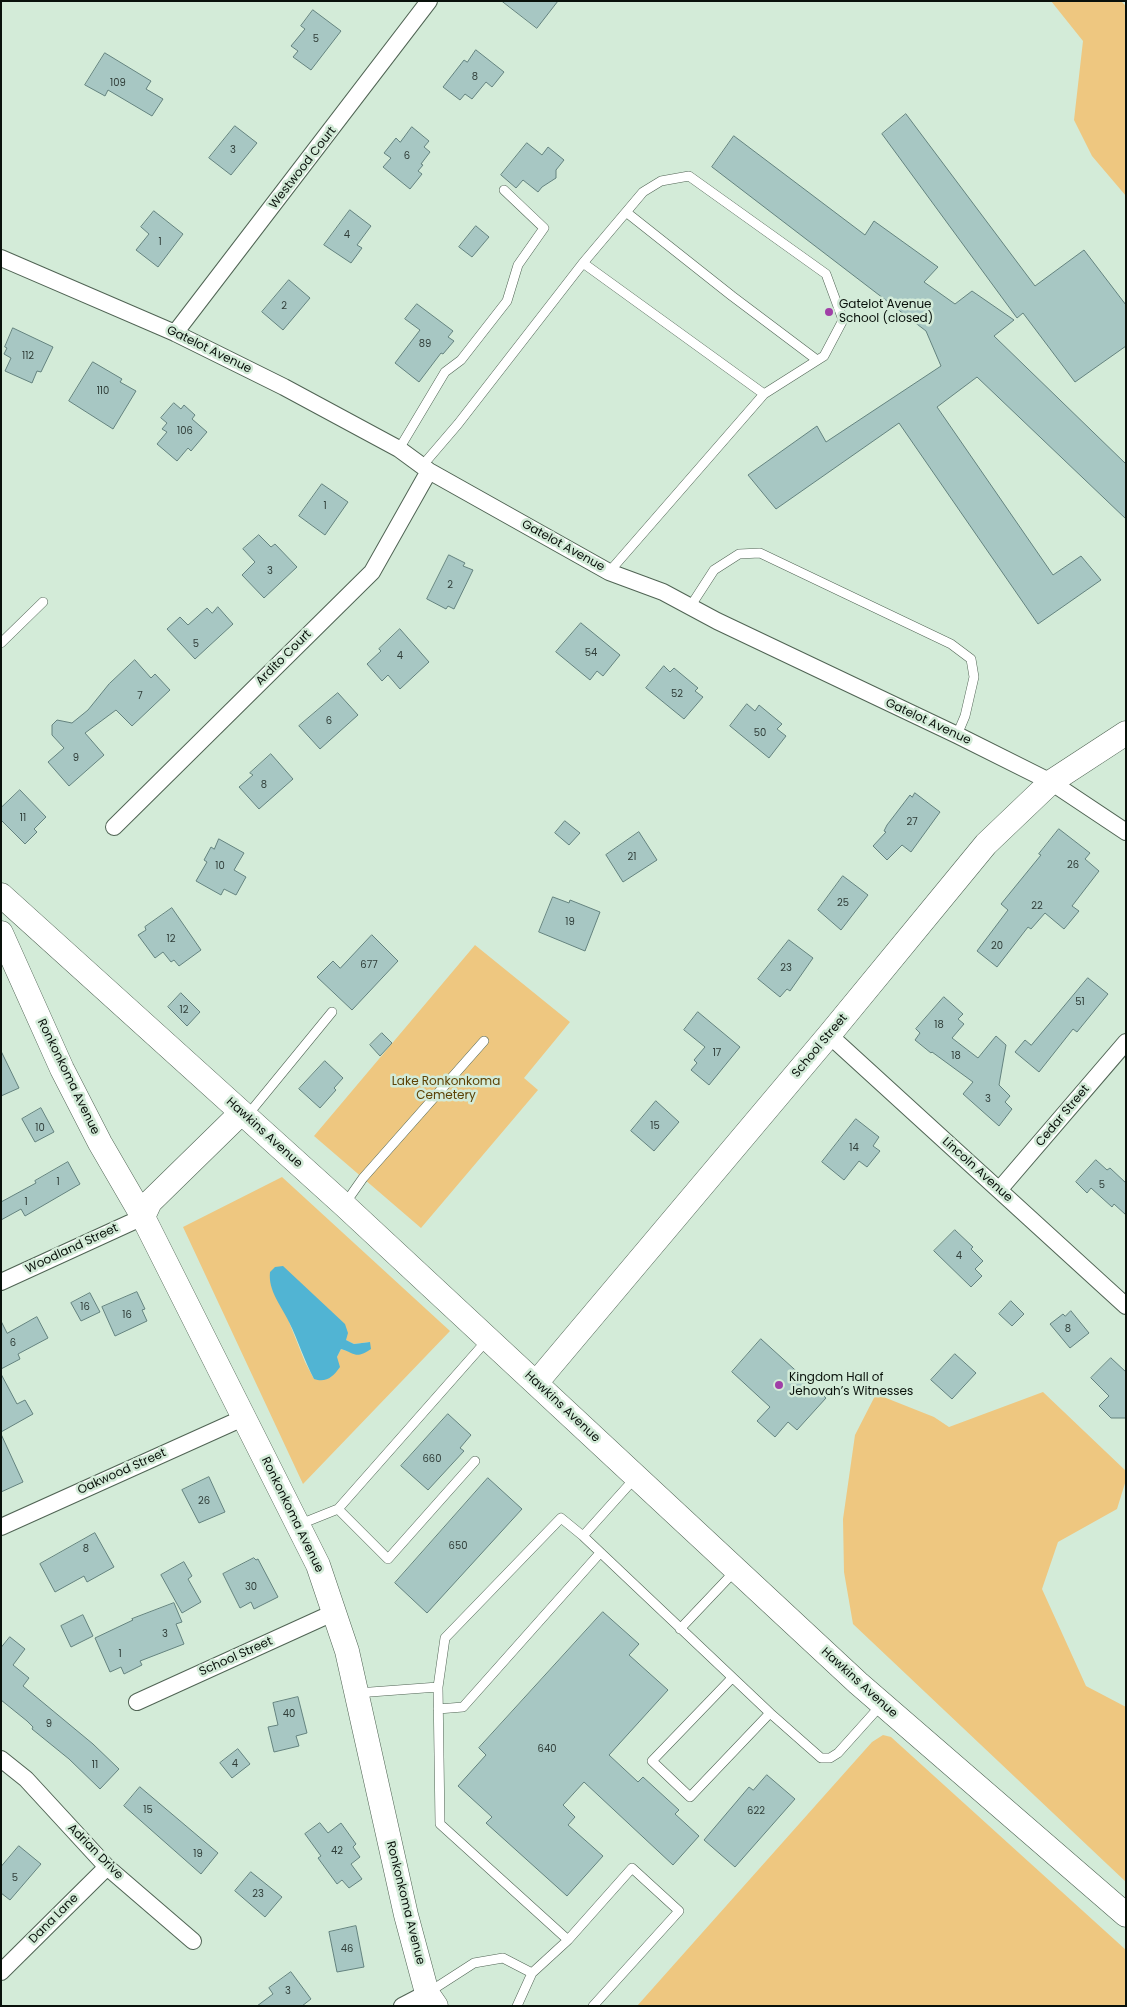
<!DOCTYPE html>
<html>
<head>
<meta charset="utf-8">
<style>
  body { margin:0 }
  #map { position:relative; width:1127px; height:2007px; overflow:hidden; background:#d3ebd8; font-family:Poppins,sans-serif }
  canvas { display:block }
  .frame { position:absolute; inset:0; border:2px solid #09110b; pointer-events:none }
</style>
</head>
<body>
<div id="map">
<canvas width="1127" height="2007"></canvas>
<div class="frame"></div>
</div>
<script>
const ctx = document.querySelector('canvas').getContext('2d');
ctx.lineJoin = 'round';
function fillPath(path, color) { ctx.fillStyle = color; ctx.fill(path, 'evenodd'); }
function strokePath(path, color, width, dash) { ctx.strokeStyle = color; ctx.lineWidth = width; ctx.lineCap = dash ? 'butt' : 'round'; ctx.setLineDash(dash || []); ctx.stroke(path); }
function drawText(font, color, halo, rows, align = 'center') {
  ctx.font = font + ' Poppins,sans-serif'; ctx.lineWidth = 5; ctx.setLineDash([]); ctx.textBaseline = 'middle'; ctx.strokeStyle = halo; ctx.fillStyle = color; for (const [text, x, y, turn = 0] of rows) {
    ctx.save(); ctx.translate(x, y); ctx.rotate((+turn || 0) * Math.PI / 180); ctx.textAlign = isNaN(turn) ? turn : align; if (halo) ctx.strokeText(text, 0, 0); ctx.fillText(text, 0, 0); ctx.restore();
  }
}
const green = new Path2D(`
  M1051 1H1121L1126 6V196L1092 156 1074 120 1083 41Z
  M475 945 570 1022 524 1078 538 1090 421 1228 314 1136Z
  M282 1177 450 1331 303 1484 183 1227ZM289 1322 346 1340 354 1344 370 1342 350 1352 341 1349 337 1357 314 1379 305 1362Z
  M1043 1392 1126 1471V1480L1117 1509 1058 1542 1042 1589 1086 1686 1126 1707V1882L853 1624 844 1572 843 1519 855 1435 876 1394 934 1417 949 1427Z
  M883 1735 891 1737 1126 1950V2006H637L872 1742Z`);
const water = new Path2D(`
  M283 1266 345 1324 348 1333 346 1340 354 1344 370 1342 371 1349C356 1359 356 1354 341 1349L337 1357 340 1367C333 1377 326 1383 314 1379 304 1360 298 1340 289 1322 281 1305 268 1291 270 1272L275 1267Z`);
const building = new Path2D(`
  M502 1H558L537 28Z
  M313 10 341 31 311 70 293 57 298 51 291 46 305 29 301 26Z
  M476 50 504 72 492 87 486 82 472 99 465 94 460 100 443 87 464 60 467 62Z
  M105 53 151 81 146 89 163 99 152 116 108 90 105 96 85 85Z
  M906 114 1035 286 1084 250 1126 305V346L1075 382 1023 313 1017 318 882 134Z
  M235 126 257 143 231 175 209 158Z
  M412 127 429 141 424 147 430 152 421 164 423 165 418 171 422 174 410 189 383 167 391 158 384 153 396 138 400 142Z
  M734 136 865 235 874 221 938 267 924 282 955 304 972 291 1014 320 994 336 1126 464V519L977 377 937 407 1053 575 1081 556 1101 580 1038 624 899 423 776 509 748 475 817 426 826 442 941 366 926 331 712 167Z
  M527 143 542 155 548 147 564 160 556 170V178L542 187 538 192 523 180 516 188 501 175Z
  M350 210 371 226 357 245 362 248 351 263 324 245Z
  M154 211 183 234 158 267 136 250 149 234 141 227Z
  M476 226 489 237 472 257 459 247Z
  M289 280 310 298 283 330 262 312Z
  M417 304 453 331 448 337 454 341 443 354 441 353 419 382 395 363 420 330 405 319Z
  M13 328 53 347 41 372 37 371 32 383 5 371 11 358 4 354 7 348 5 347Z
  M93 362 122 379 120 382 136 391 113 429 69 401Z
  M174 403 181 409 184 405 195 415 192 419 207 432 191 451 188 448 177 461 157 444 167 432 162 429 167 423 161 418Z
  M322 484 348 502 325 535 299 516Z
  M259 535 271 547 275 544 297 567 264 598 242 575 255 562 243 549Z
  M449 555 465 563 463 566 473 570 454 609 448 606 446 609 427 599Z
  M218 607 233 624 195 659 167 629 180 617 188 625 207 608 212 613Z
  M581 623 620 655 603 676 597 671 590 680 556 652Z
  M400 629 429 662 400 689 388 675 382 681 367 664 381 651 379 649Z
  M135 660 151 678 155 674 170 690 132 726 116 710 85 733 104 755 69 786 48 762 64 748 52 735V725L57 720 72 723 88 710 109 684Z
  M664 666 670 672 674 668 698 688 695 691 703 697 684 719 646 688Z
  M338 693 358 715 320 749 299 726Z
  M747 704 755 711 759 705 782 724 777 729 786 736 769 758 730 726Z
  M271 754 293 779 259 809 239 787 253 775 250 773Z
  M20 790 46 817 34 829 37 832 25 844 1 820V808Z
  M915 793 940 812 911 852 902 845 887 860 873 846 886 832 884 831 887 825 910 795 912 797Z
  M565 821 580 833 569 845 555 833Z
  M1059 829 1090 853 1085 859 1099 871 1072 906 1079 911 1064 929 1045 913 1031 929 1028 927 997 967 977 951 1008 910 1001 904 1041 855 1039 854Z
  M639 832 657 860 623 882 606 855Z
  M219 839 244 853 234 870 246 877 236 895 224 889 221 895 196 881 207 862 204 860 211 847 214 849Z
  M843 876 868 895 841 930 818 910Z
  M553 897 569 903 570 900 600 912 585 951 539 932Z
  M172 908 201 950 179 966 174 960 171 962 163 952 155 958 138 935 146 930 145 927Z
  M372 935 398 961 352 1010 317 977 333 961 340 968Z
  M789 940 813 958 790 991 787 989 780 997 758 979Z
  M1088 978 1108 994 1077 1032 1073 1029 1039 1072 1015 1052 1025 1040 1031 1045Z
  M181 993 200 1012 187 1026 168 1007Z
  M944 997 963 1014 958 1019 964 1024 952 1038 978 1058 996 1036 1006 1045 999 1085 1010 1096 1005 1102 1012 1109 999 1126 963 1094 973 1082 932 1052 931 1053 915 1040 920 1033 916 1029Z
  M698 1012 740 1047 709 1085 691 1070 697 1063 694 1060 705 1047 684 1030Z
  M382 1033 392 1043 380 1056 370 1045Z
  M1 1051 19 1088 1 1096Z
  M325 1061 343 1078 334 1088 336 1090 320 1108 299 1089Z
  M656 1101 679 1122 654 1151 631 1131Z
  M41 1108 54 1132 35 1142 22 1119Z
  M856 1119 879 1137 873 1146 880 1151 867 1167 859 1161 844 1180 822 1162Z
  M1096 1160 1107 1170 1110 1168 1126 1183V1215L1114 1204 1112 1207 1091 1188 1087 1193 1076 1182Z
  M68 1162 80 1184 25 1216 21 1209 1 1220V1202L36 1183 35 1181Z
  M955 1230 973 1247 971 1249 983 1261 975 1269 982 1276 971 1287 934 1251Z
  M137 1292 145 1309 142 1310 147 1321 115 1336 102 1307Z
  M90 1293 100 1312 81 1321 71 1303Z
  M1011 1301 1024 1314 1012 1326 999 1314Z
  M1071 1311 1089 1333 1070 1348 1050 1324 1063 1314 1065 1316Z
  M37 1317 48 1338 18 1354 20 1359 1 1369V1321L7 1333Z
  M761 1339 826 1398 797 1430 788 1422 775 1437 757 1421 770 1407 732 1372Z
  M955 1354 976 1373 952 1399 931 1380Z
  M1111 1358 1126 1372V1418H1111L1099 1406 1109 1396 1091 1378Z
  M1 1374 17 1404 25 1400 33 1414 1 1432Z
  M448 1414 471 1435 460 1448 464 1451 428 1490 401 1466Z
  M1 1434 23 1482 1 1492Z
  M209 1477 225 1512 199 1523 182 1490Z
  M488 1478 522 1509 427 1613 395 1583Z
  M95 1533 114 1567 87 1582 84 1576 55 1592 40 1564Z
  M254 1558 256 1560 258 1559 278 1597 254 1609 251 1602 240 1608 223 1574Z
  M184 1562 192 1576 188 1579 201 1602 182 1613 161 1575Z
  M174 1603 182 1622 176 1624 184 1644 140 1661 142 1665 124 1674 121 1667 110 1672 95 1638 133 1620 132 1619Z
  M603 1612 639 1644 629 1655 668 1690 609 1755 638 1782 643 1777 679 1810 675 1814 699 1836 673 1865 584 1782 563 1805 575 1817 568 1825 603 1856 567 1896 486 1823 492 1817 458 1786 486 1755 479 1748Z
  M83 1615 93 1636 71 1647 61 1626Z
  M10 1637 25 1649 13 1665 29 1678 23 1686 93 1744 119 1769 100 1789 69 1759 32 1729 33 1727 27 1721 1 1700V1648Z
  M298 1697 307 1733 296 1736 299 1746 274 1752 268 1727 278 1725 273 1703Z
  M238 1749 250 1764 232 1778 220 1763Z
  M767 1775 795 1799 735 1867 704 1840 749 1787 753 1790Z
  M140 1787 218 1853 201 1874 124 1806Z
  M320 1823 328 1833 341 1823 356 1844 353 1847 360 1857 351 1864 362 1879 349 1888 342 1880 337 1884 318 1858 321 1856 305 1834Z
  M19 1846 41 1864 10 1900 1 1893V1867Z
  M251 1872 282 1897 265 1917 235 1891Z
  M356 1926 364 1967 337 1972 329 1932Z
  M291 1972 311 1999 302 2006H257L273 1994 269 1988Z`);
const lane = new Path2D(`
  M626 212 732 296 817 360
  M583 263 764 394
  M399 449 445 372 461 360 507 301 518 265 544 228 504 190
  M422 466 458 424 583 263 643 192 661 181 689 176 826 274 843 320 824 356 764 394 609 572
  M690 607 714 570 739 554 760 553 951 644 971 659 974 677 965 716 957 735
  M1 643 43 602
  M246 1117 332 1012
  M344 1205 363 1178 484 1041
  M636 1477 583 1536 770 1713 690 1797 652 1761 732 1678
  M338 1509 388 1559 475 1461
  M298 1525 338 1509 488 1339
  M680 1629 735 1571
  M357 1693 438 1687
  M438 1709 463 1707 600 1553
  M770 1713 821 1758H830L838 1753 882 1704
  M568 1940 632 1868 679 1911 593 2006
  M429 1992 474 1963 503 1958 532 1973 568 1940 440 1824 438 1687 445 1638 561 1518 583 1536
  M517 2006 532 1973`);
const street = new Path2D(`
  M1 258 175 333 284 387 399 449 429 471 609 572 663 592 717 621 957 735 1051 782 1126 832
  M175 333 429 1
  M114 827 372 572 429 471
  M829 1035 1126 1306
  M999 1190 1126 1042
  M1 1282 143 1217
  M1 1527 243 1418
  M137 1702 335 1612
  M1 1759 26 1779 107 1867 193 1941
  M1 1972 107 1867
  M402 2006 427 1993`);
const secondary = new Path2D(`
  M1 895 344 1205 858 1683 1126 1915
  M1 933 62 1069 100 1143 143 1217
  M241 1113 150 1202 143 1217 318 1565 347 1651 406 1915 427 1993 436 2006
  M536 1383 829 1035 986 844 1051 782 1126 733`);
const markers = [
  [829,312,5,"#a03fa7"],
  [779,1385,5,"#a03fa7"]
];
const numberNames = [
  ["5",316,39],
  ["8",475,77],
  ["109",118,83],
  ["3",233,150],
  ["6",407,156],
  ["4",347,235],
  ["1",160,242],
  ["2",284,306],
  ["89",425,344],
  ["112",28,356],
  ["110",103,391],
  ["106",185,431],
  ["1",325,506],
  ["3",270,571],
  ["2",450,585],
  ["5",196,644],
  ["54",591,653],
  ["4",400,656],
  ["52",677,694],
  ["7",140,696],
  ["6",329,721],
  ["50",760,733],
  ["9",76,758],
  ["8",264,785],
  ["11",23,818],
  ["27",912,822],
  ["21",632,857],
  ["26",1073,865],
  ["10",220,866],
  ["25",843,903],
  ["22",1037,906],
  ["19",570,922],
  ["12",171,939],
  ["20",997,946],
  ["677",369,965],
  ["23",786,968],
  ["51",1080,1002],
  ["12",184,1010],
  ["18",939,1025],
  ["17",717,1053],
  ["18",956,1056],
  ["3",988,1099],
  ["15",655,1126],
  ["10",40,1128],
  ["14",854,1148],
  ["1",58,1182],
  ["5",1102,1185],
  ["1",26,1202],
  ["4",959,1256],
  ["16",85,1307],
  ["16",127,1315],
  ["8",1068,1329],
  ["6",13,1343],
  ["660",432,1459],
  ["26",204,1501],
  ["650",458,1546],
  ["8",86,1549],
  ["30",251,1587],
  ["3",165,1634],
  ["1",120,1654],
  ["40",289,1714],
  ["9",49,1724],
  ["640",547,1749],
  ["4",235,1764],
  ["11",95,1765],
  ["15",148,1810],
  ["622",756,1811],
  ["42",337,1851],
  ["19",198,1854],
  ["5",15,1878],
  ["23",258,1894],
  ["46",347,1949],
  ["3",288,1991]
];
const streetNames = [
  ["Westwood Court",303,168,-52],
  ["Gatelot Avenue",209,350,26],
  ["Gatelot Avenue",563,546,29],
  ["Ardito Court",284,658,-45],
  ["Gatelot Avenue",928,722,25],
  ["School Street",820,1046,-50],
  ["Ronkonkoma Avenue",68,1077,64],
  ["Cedar Street",1063,1116,-50],
  ["Hawkins Avenue",264,1133,42],
  ["Lincoln Avenue",977,1170,42],
  ["Woodland Street",72,1249,-25],
  ["Hawkins Avenue",562,1407,43],
  ["Oakwood Street",122,1472,-24],
  ["Ronkonkoma Avenue",292,1515,64],
  ["School Street",236,1657,-24],
  ["Hawkins Avenue",859,1683,42],
  ["Adrian Drive",95,1852,45],
  ["Ronkonkoma Avenue",405,1903,76],
  ["Dana Lane",54,1919,-45]
];
const poiNames = [
  ["Gatelot Avenue",839,305],
  ["School (closed)",839,319],
  ["Kingdom Hall of",789,1378],
  ["Jehovah’s Witnesses",789,1392]
];
const parkNames = [
  ["Lake Ronkonkoma",446,1082],
  ["Cemetery",446,1096]
];
fillPath(green, '#eec780');
fillPath(water, '#51b4d3');
fillPath(building, '#a7c7c3');
strokePath(building, '#64837f', 1);
strokePath(lane, '#506454', 10);
strokePath(street, '#506454', 18);
strokePath(secondary, '#506454', 25);
strokePath(lane, '#fff', 9);
strokePath(street, '#fff', 16);
strokePath(secondary, '#fff', 24);
for (const [x, y, r, color] of markers) { const dot = new Path2D(); dot.arc(x, y, r, 0, 2 * Math.PI); ctx.fillStyle = color; ctx.fill(dot); strokePath(dot, '#d3ebd8', 2); }
drawText('10px', '#303e39', null, numberNames);
drawText('12px', '#09110b', '#d3ebd8', streetNames);
drawText('12px', '#09110b', '#d3ebd8', poiNames, 'left');
drawText('12px', '#5c4205', '#d3ebd8', parkNames);
</script>
</body>
</html>
